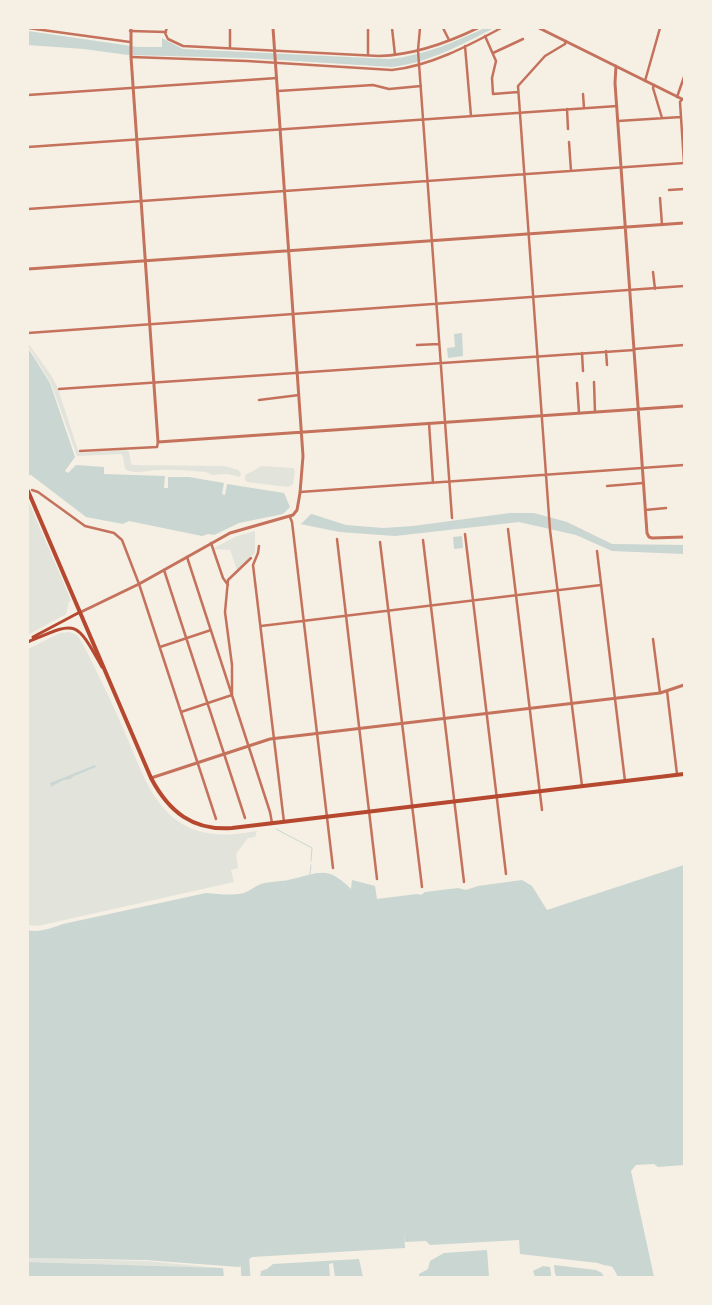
<!DOCTYPE html>
<html>
<head>
<meta charset="utf-8">
<style>
  body { margin:0 }
  #map { position:relative; width:712px; height:1305px; overflow:hidden; background:#f6efe4; font-family:"Space Grotesk",sans-serif }
  canvas { display:block }
  .frame { position:absolute; inset:0; border:29px solid #f6efe4; pointer-events:none }
</style>
</head>
<body>
<div id="map">
<canvas width="712" height="1305"></canvas>
<div class="frame"></div>
</div>
<script>
const ctx = document.querySelector('canvas').getContext('2d');
ctx.lineJoin = 'round';
function fillPath(path, color) { ctx.fillStyle = color; ctx.fill(path, 'evenodd'); }
function strokePath(path, color, width, dash) { ctx.strokeStyle = color; ctx.lineWidth = width; ctx.lineCap = dash ? 'butt' : 'round'; ctx.setLineDash(dash || []); ctx.stroke(path); }
const green = new Path2D(`
  M28 343 51 375 57 386 79 453 126 450 129 452 131 463 132 465 225 466 238 470 241 473 240 477 227 474 212 475 206 472C191 471 174 469 159 470 148 470 134 475 125 469L123 457 121 454 77 456 51 383 28 346Z
  M262 466 293 468 295 471 293 484 288 487 247 482 245 480V475Z
  M28 500 71 600 69 602 66 614 28 635Z
  M255 531V553L237 570 230 550 215 549 214 548 237 536Z
  M69 632 77 635 83 644C98 674 113 704 126 735 145 779 159 829 215 834 229 836 243 833 257 831L255 837 248 838 236 854 238 868 231 870 234 882 38 926 28 925V649L60 633Z
  M28 1258 147 1261 220 1268 28 1262Z`);
const water = new Path2D(`
  M485 28H494C463 44 428 63 392 67L247 58 128 55 84 49 28 45V31L138 47H162V38L183 49 389 59C423 56 454 42 485 28Z
  M462 333 463 356 448 358 447 348 455 347 454 334Z
  M28 348 50 383 75 457 65 471 68 473 76 465 104 467V474L165 476 164 488H168V477H189L224 483 222 494 225 495 227 484 284 493 290 507 346 525 383 528 413 526 510 513H534L567 522 612 544 684 545V554L612 551 576 535 519 522 395 536 340 532 300 524 283 514 239 523 214 535 208 534 202 536 129 521 123 524 86 517 31 475H28Z
  M462 536 463 548 454 549 453 537Z
  M95 765 96 767 72 777 71 779 63 780 51 787 50 783Z
  M684 865V1165L658 1167 654 1164 636 1165 631 1171 654 1277H618C610 1261 613 1269 598 1263L520 1254 519 1240 430 1245 426 1241 405 1242 404 1231 405 1248 252 1257 239 1267 145 1260 28 1258V930C39 933 52 928 63 924L206 893C219 894 231 896 244 893 250 891 255 886 261 884 271 881 282 882 292 879 320 873 327 865 351 889L352 880 375 886 377 899 417 894 421 895 425 892 458 888 466 890 478 886 522 880 532 886 547 910Z
  M487 1250 489 1277H419V1274L428 1269 430 1261 444 1253Z
  M359 1259 363 1277H335L333 1263 329 1264 330 1277H260L261 1271 267 1269 273 1264Z
  M28 1262 223 1268 224 1277H28Z
  M554 1265 596 1270 602 1273 604 1277H557L555 1274Z
  M543 1266 550 1267 551 1275 550 1277H535L533 1271Z`);
const pier = new Path2D(`
  M290 507 313 512 300 525 283 517 278 518 273 517 282 515Z`);
const stream = new Path2D(`
  M276 829 312 848 311 861
  M310 874 311 865`);
const river = new Path2D(`
  M244 1250 246 1278`);
const minor = new Path2D(`
  M28 28 130 42
  M167 28 165 33 168 39 183 46 379 56C414 55 447 43 478 28
  M230 28V47
  M368 28V55
  M392 28 395 55
  M420 28 418 50 452 518
  M445 28H443L449 40
  M130 31 166 32
  M485 36 496 61 492 78 493 94 518 92
  M566 41 565 44 545 56 518 86 550 530 582 786
  M465 46 471 116
  M493 53 523 39
  M131 57 247 61 392 70C430 66 468 46 501 28
  M645 81 660 28
  M654 85 653 88 662 118
  M278 91 373 85 389 89 421 86
  M583 94 584 108
  M28 95 277 78
  M677 97 684 77
  M567 109 568 129
  M618 121 681 117
  M569 142 571 171
  M28 147 617 106
  M669 190 684 189
  M660 198 662 225
  M28 209 684 163 680 102 682 99
  M653 272 655 289
  M28 333 684 286
  M417 345 439 344
  M634 349 684 345
  M606 351 607 365
  M582 353 583 371
  M594 382 595 412
  M577 383 579 413
  M59 389 634 350
  M259 400 299 395
  M429 423 433 483
  M80 451 157 447 158 442
  M607 486 643 483
  M32 490 38 492 85 526 114 533 122 540 139 584 216 819
  M300 492 684 465
  M645 510 666 508
  M290 517 292 522 333 868
  M508 529 542 810
  M465 534 506 874
  M337 539 377 879
  M423 540 464 882
  M380 542 422 887
  M211 543 223 578 228 585
  M259 546 258 553 253 565 284 822
  M597 551 625 781
  M187 557 270 812 272 823
  M164 570 245 818
  M261 626 601 585
  M653 639 660 693
  M160 647 211 630
  M667 691 677 774
  M181 712 232 695V665L225 612 228 580 251 558`);
const tertiary = new Path2D(`
  M131 28V57L158 442 684 406
  M539 28 684 100
  M616 66 615 83 647 533 649 537 652 538 684 537
  M28 269 684 223
  M81 612 139 584 230 533 293 515 297 510 300 493 303 456 273 28
  M151 778 270 739 660 693 684 685`);
const secondary = new Path2D(`
  M33 637 80 612
  M28 642C77 621 75 619 102 667`);
const primary = new Path2D(`
  M28 491 151 778C169 812 193 831 232 828L684 774`);
fillPath(green, '#e2e4dc');
fillPath(water, '#c9d6d2');
fillPath(pier, '#f6efe4');
strokePath(stream, '#c9d6d2', 1);
strokePath(river, '#c9d6d2', 9);
strokePath(minor, '#c5725c', 2.5);
strokePath(tertiary, '#c5725c', 3);
strokePath(secondary, '#b5482f', 3);
strokePath(primary, '#b5482f', 4);
</script>
</body>
</html>
